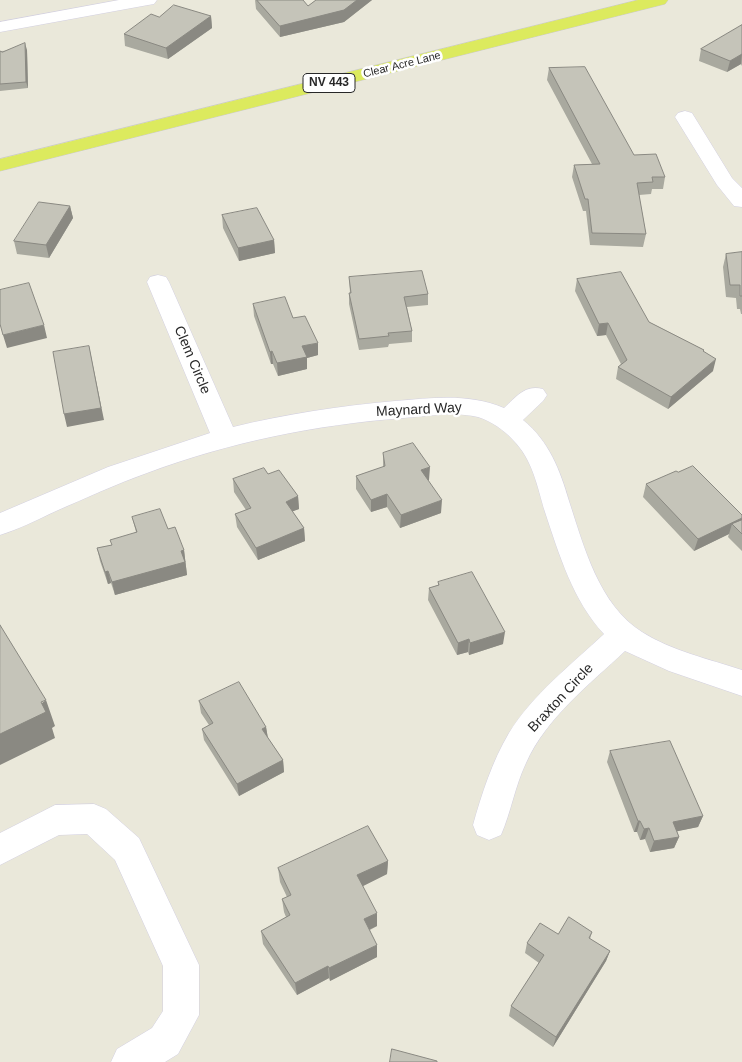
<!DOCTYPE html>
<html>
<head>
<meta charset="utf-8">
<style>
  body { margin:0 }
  canvas { display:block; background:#eae8da }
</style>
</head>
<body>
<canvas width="742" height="1062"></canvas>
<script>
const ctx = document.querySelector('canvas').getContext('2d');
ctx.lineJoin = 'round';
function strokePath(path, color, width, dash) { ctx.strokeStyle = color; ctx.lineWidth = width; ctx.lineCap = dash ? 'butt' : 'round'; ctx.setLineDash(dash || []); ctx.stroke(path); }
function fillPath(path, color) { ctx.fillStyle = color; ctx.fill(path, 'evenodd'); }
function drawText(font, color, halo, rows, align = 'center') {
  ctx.font = font + ' Helvetica,sans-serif'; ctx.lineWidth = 5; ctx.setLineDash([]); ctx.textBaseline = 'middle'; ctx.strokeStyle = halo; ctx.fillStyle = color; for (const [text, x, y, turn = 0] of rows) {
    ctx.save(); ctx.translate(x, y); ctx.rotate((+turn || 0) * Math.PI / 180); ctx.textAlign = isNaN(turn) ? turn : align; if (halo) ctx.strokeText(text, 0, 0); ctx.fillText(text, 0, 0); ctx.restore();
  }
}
const minor = new Path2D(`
  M119 0H157L154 4 148 5 0 32V22Z
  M685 111 692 113 732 178 742 188V207L734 206 717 185 675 117 678 113Z
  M158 275 166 277 169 282 233 427C286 414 340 406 395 401 432 398 469 393 504 408 516 397 525 384 543 389L547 395 543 401 523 420C549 441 560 470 569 501 584 547 599 605 642 632 672 651 709 659 742 670V696L669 671 625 651C590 684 546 718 526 763 515 786 511 812 501 835L489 840 477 835 473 825C482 793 492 762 509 733 533 694 571 665 604 634 573 601 559 554 545 512 537 486 533 460 513 440 504 430 491 421 478 417 454 411 427 416 403 418 315 425 230 442 147 473 116 484 86 498 56 511 37 520 19 529 0 535V513L108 467 210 433 147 282 150 277Z
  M94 804 106 809 139 838 199 965V1015L178 1054 165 1062H111L117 1049 152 1028 163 1011V966L115 860 87 834 59 835 0 865V833L55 805Z`);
const major = new Path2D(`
  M638 0H668L665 4 0 171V159Z`);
const wall = new Path2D(`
  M255 0 308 6 316 0H372L344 22 280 37 256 9Z
  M211 16 212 28 168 59 125 46 124 34 159 17Z
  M742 25V66L741 64 727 72 699 61 701 49Z
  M27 50 28 88 0 91V51Z
  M549 68 634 155 665 177 663 189H652L651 194 639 195 646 234 643 247 590 245 586 211H583L572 177 574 165 592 164 547 80Z
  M70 206 73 218 49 258 17 254 14 241Z
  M222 215 274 240 275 253 239 261 223 228Z
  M742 252V314H741L740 309H737L736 298 726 297 723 267 726 254Z
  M349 277 428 294V305L407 307 412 331V342L389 344 388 347 359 350 349 304V293H350Z
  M577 279 649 322 704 350V352L713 371 668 409 616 379 618 367 621 364 606 335 597 336 575 291Z
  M253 304 293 318 318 355 307 358V369L278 376 273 364H271L254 316Z
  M383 453 429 480H428L441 513 400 528 387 507 371 512 356 489V476L383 467Z
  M678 472 742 515V551L728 537 729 534 694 551 643 497 646 484Z
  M268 474 298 496 299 509 292 511 304 528 305 541 258 560 237 527 235 514 246 510 234 492 233 479Z
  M132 517 168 529 184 550 187 575 115 595 111 583 108 584 100 561 97 548 112 545 136 532Z
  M438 582 503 644 469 655 468 652 457 655 428 600 429 588 438 585Z
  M199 701 266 727 268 738 283 760 284 772 239 796 204 740 202 729 209 725 201 713Z
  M610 751 703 816 698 827 677 831 679 837 674 848 650 852 645 839 640 840 637 832H634L607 762Z
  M388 861 387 874 363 886 377 926 370 930 377 957 330 981 329 978 297 995 263 944 261 931 286 917 284 912 282 899 287 897 280 882 278 868Z
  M592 932 590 939 610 951 606 961 553 1047 509 1016 511 1006 539 963 525 953 527 943 558 934Z`);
const shadedWall = new Path2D(`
  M357 0H372L344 22 280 37V26Z
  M211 16 212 28 168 59 166 48Z
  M25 43 27 50 28 88 26 82Z
  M742 54 741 64 727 72 730 61Z
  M70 206 73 218 49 258 46 245Z
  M274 240 275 253 239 261 238 248Z
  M608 323 606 335 597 336 599 324Z
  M44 325 47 338 7 348 3 335Z
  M318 343V355L307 358V369L278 376 277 363 302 346Z
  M89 346 104 420 67 427 64 414Z
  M272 351 273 364H271L270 352Z
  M716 359 713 371 668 409 671 397Z
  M430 467 429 480 421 483V470Z
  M387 494V507L371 512V500Z
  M298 496 299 509 286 514V502Z
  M442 500 441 513 400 528 401 515Z
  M742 518V523L732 524 729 534 694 551 698 539Z
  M304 528 305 541 258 560 256 548Z
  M184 550 187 575 115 595 112 582Z
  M108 571 111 583 108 584 105 572Z
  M505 632 503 644 469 655 470 643Z
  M469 639 468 652 457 655 458 643Z
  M46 700 55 726 52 728 55 738 0 765V734Z
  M266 727 268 739 262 729Z
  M283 760 284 772 239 796 237 784Z
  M703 816 698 827 669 833 673 822Z
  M638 821H640L637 832H634Z
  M649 828 645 839 640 840 644 829Z
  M679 837 674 848 650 852 654 841Z
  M388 861 387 874 357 889V875Z
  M377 913V926L364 932V919Z
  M377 945V957L330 981 329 968Z
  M610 951 606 961 553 1047 556 1037Z
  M328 966 329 978 297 995 295 983Z`);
const building = new Path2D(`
  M257 0H303L308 6 316 0H357L344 10 280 26Z
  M174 5 211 16 166 48 124 34 151 14 159 17Z
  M742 25V54L730 61 701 49Z
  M25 43 26 82 0 84V51L2 52Z
  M585 67 634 155 656 154 665 177H652L653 182 637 183 646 234 592 233 588 199H585L574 165 600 164 549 68Z
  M39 202 70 206 46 245 14 241Z
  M257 208 274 240 238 248 222 215Z
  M742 252V296H740V285H730L726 254Z
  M422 271 428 294 404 297 412 331 388 333 389 336 359 339 349 293H351L349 277Z
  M621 272 649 322 704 350 703 351 716 359 671 397 618 367 627 360 608 323 599 324 577 279Z
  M29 283 44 325 3 335 0 324V290Z
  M285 297 293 318 305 316 318 343 302 346 307 357 277 363 272 351 270 352 253 304Z
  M89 346 101 408 64 414 53 352Z
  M413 443 430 467 421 470 442 500 401 515 387 494 371 500 356 476 385 466 383 453Z
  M693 466 742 515V518L698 539 646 484 676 471 678 472Z
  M264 468 268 474 279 470 298 496 286 502 304 528 256 548 235 514 251 508 233 479Z
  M160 509 168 529 175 527 184 550 181 551 185 562 112 582 108 571 105 572 97 548 112 545 110 540 137 532 132 517Z
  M742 520V534L732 524Z
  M472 572 505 632 470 643 469 639 458 643 429 588 439 585 438 582Z
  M0 625 46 700 41 702 46 712 0 734Z
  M239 682 266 727 262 729 283 760 237 784 202 729 213 723 199 701Z
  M670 741 703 816 673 822 679 837 654 841 649 828 644 829 640 821H638L610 751Z
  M368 826 388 861 357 875 377 913 364 919 377 945 329 968 328 966 295 983 261 931 290 915 282 899 291 895 278 868Z
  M569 917 592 932 589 938 610 951 556 1037 511 1006 544 955 527 943 540 923 558 934Z
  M392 1049 437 1061V1062H390Z`);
const farStreetnames = [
  ["Clear Acre Lane",402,65,-14]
];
const shields = [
  [329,83,52]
];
const shieldNames = [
  ["NV 443",329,83]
];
const streetNames = [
  ["Clem Circle",192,360,67],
  ["Maynard Way",419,410,-3],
  ["Braxton Circle",561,698,-47]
];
strokePath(minor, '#d2cfe0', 1);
strokePath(major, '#cbcbcb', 1);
fillPath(minor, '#fff');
fillPath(major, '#dcea5e');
fillPath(wall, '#a9a99f');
fillPath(shadedWall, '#8a8982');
fillPath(building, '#c5c4b9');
strokePath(building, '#8a8982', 1);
drawText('11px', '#282828', '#fff', farStreetnames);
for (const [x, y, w] of shields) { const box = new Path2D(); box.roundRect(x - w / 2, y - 9.5, w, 19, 4); ctx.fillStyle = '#fff'; ctx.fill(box); strokePath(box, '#282828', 1); }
drawText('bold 12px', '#282828', null, shieldNames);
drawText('14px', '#282828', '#fff', streetNames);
</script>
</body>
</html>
